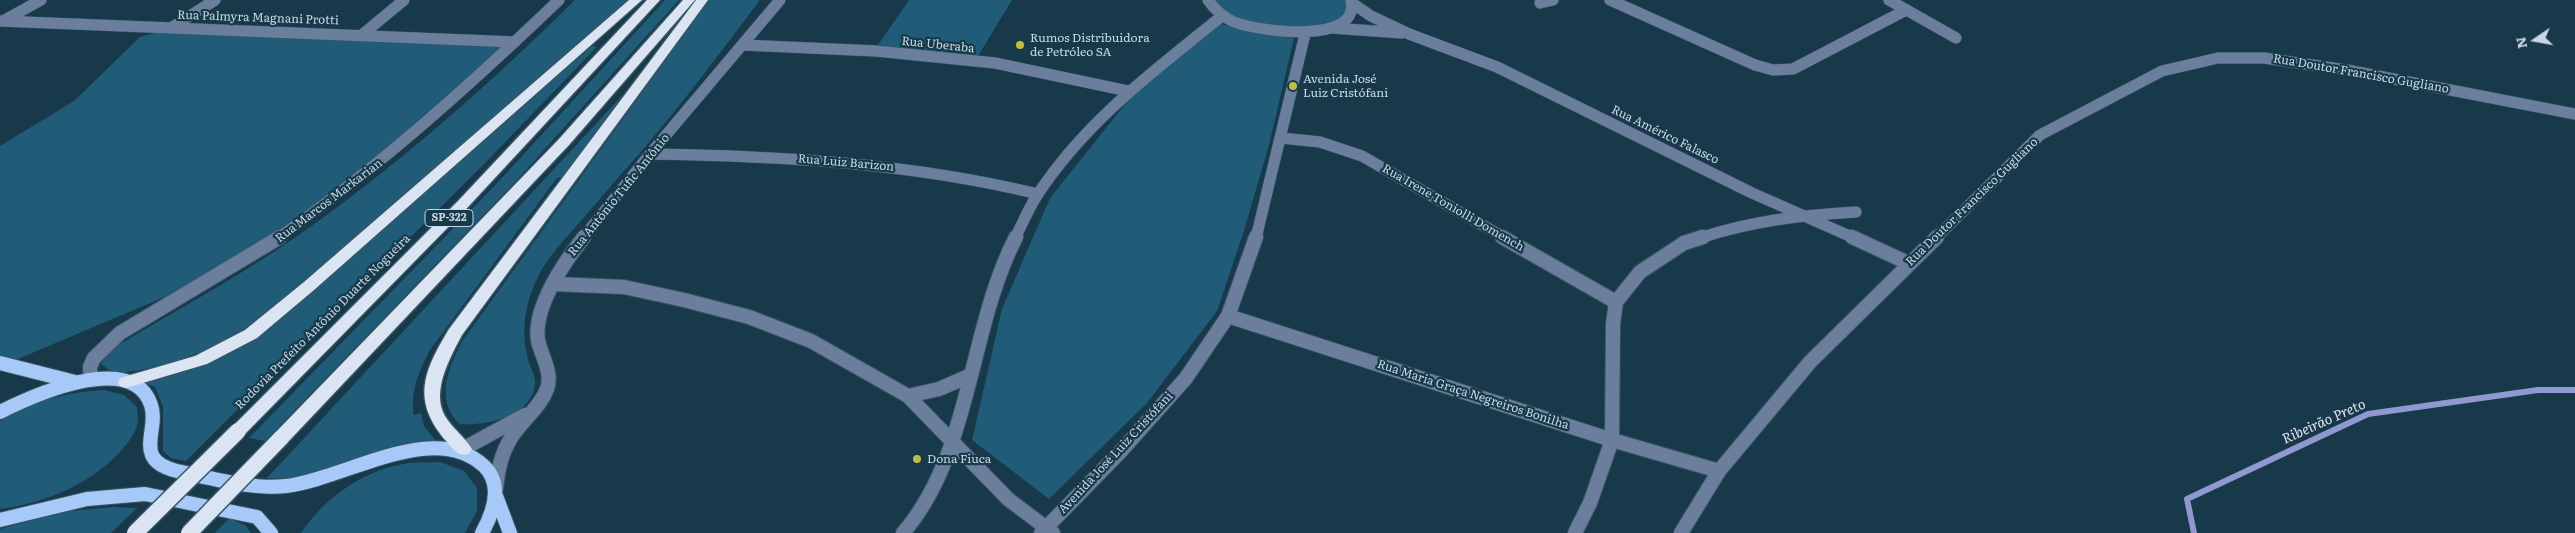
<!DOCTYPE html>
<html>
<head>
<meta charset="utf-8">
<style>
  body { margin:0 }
  #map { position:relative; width:2575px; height:533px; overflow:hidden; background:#18394a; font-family:Literata,serif }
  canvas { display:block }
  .north { position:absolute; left:2510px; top:15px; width:50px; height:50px; -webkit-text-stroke:4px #18394a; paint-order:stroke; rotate:258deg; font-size:14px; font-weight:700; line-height:20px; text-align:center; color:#c6d8e3 }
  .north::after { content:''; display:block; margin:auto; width:18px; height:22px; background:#c6d8e3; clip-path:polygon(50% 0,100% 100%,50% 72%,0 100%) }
</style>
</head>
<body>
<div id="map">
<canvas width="2575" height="533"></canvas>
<div class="north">N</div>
</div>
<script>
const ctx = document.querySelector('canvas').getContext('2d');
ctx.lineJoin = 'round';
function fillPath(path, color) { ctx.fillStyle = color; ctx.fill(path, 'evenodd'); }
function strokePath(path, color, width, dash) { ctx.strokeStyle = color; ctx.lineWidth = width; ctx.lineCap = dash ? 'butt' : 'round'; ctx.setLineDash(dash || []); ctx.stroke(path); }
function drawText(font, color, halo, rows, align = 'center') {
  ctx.font = font + ' Literata,serif'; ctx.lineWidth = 4.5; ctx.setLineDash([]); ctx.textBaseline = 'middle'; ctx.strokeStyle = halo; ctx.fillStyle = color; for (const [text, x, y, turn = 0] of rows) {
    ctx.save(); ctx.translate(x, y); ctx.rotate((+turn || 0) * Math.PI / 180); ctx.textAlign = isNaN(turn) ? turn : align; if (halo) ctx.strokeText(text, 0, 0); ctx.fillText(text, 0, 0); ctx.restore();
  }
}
const green = new Path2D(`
  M575 0H629L273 309C223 347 176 366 114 374L101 364 107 354 115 347C175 311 238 277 296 237 396 167 488 86 575 0Z
  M665 0H679L516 181 265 441 249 438 501 179Z
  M709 0H760C723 49 686 99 646 146 624 171 602 196 581 221 565 239 546 258 536 281 525 304 521 331 527 355 528 364 536 375 535 384 532 417 485 426 459 424 434 398 449 367 463 340Z
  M909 0H1012L978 56 878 45Z
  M1214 0H1346L1348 2 1343 18 1328 27 1258 26 1226 16Z
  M1221 24 1259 34 1294 38 1269 145 1244 231 1217 311 1147 403 1049 499 972 440 1002 309 1050 198 1134 93Z
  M171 28 515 42 263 249 174 293 6 364 0 363V146L74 101 140 37Z
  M592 46 597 47 489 159 186 461 171 458 163 451V407L155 387 144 383C198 368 236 352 280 319Z
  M631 86 563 177 557 178 430 350C419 371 410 392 414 415L421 413 424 426 436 441C417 442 400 444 382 450 344 462 308 482 267 478Z
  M104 390 124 395 137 407C137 412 138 418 138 422 136 433 127 444 120 452 89 485 45 503 0 509V421C32 401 66 392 104 390Z
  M440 462 464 471 477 488V511L465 533H301C325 497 365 469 409 463 419 462 430 463 440 462Z
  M112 507 137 508 111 533H0V529L61 512Z
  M229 518 246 526 251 533H215Z`);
const stream = new Path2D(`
  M2194 533 2187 499 2368 414 2538 390H2575`);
const minorFar1 = new Path2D(`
  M1208 0C1215 10 1223 17 1234 22 1257 31 1361 46 1351 0
  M1610 0 1755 65 1773 70 1793 69 1906 10
  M1889 0 1956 38
  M1352 3 1371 16 1409 34 1497 67 1752 193 1854 238
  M1540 3 1553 0
  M0 21 515 42
  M3 21 41 0
  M171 28 215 0
  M1332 28 1402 33
  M363 34 404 0
  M743 45 876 51 995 63 1128 91
  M1281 138 1320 142 1362 156 1505 238
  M650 154C781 156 910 163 1038 194
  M278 238C379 167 470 85 559 0
  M583 238 650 154 780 0
  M1015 238C1023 223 1029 207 1038 194 1086 121 1155 70 1222 16
  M1256 238 1305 34
  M1700 238C1751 221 1802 215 1856 212
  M1936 238 2040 135 2162 71 2218 58H2264L2347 70 2575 114`);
const minor = new Path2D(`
  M1502 237 1616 302
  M1852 237 1908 263
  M553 284 624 287 684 300 749 317 811 341 908 396 1008 499 1053 533
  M1228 316 1612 440 1719 471
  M91 380 90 367 94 358 120 333 280 237
  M908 396 939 389 969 376
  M463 449 525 415
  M496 489C498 470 501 454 511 438 521 421 540 408 547 389 553 372 541 356 538 340 533 307 565 261 584 237
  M903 533C972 453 968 330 1016 237
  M1041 533 1121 451 1186 378 1228 316 1256 237
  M1575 533 1590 503 1612 440 1613 324 1616 302 1640 272 1684 243 1703 237
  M1681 533 1719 471 1810 362 1937 237`);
const major = new Path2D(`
  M0 363 75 382
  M0 412C34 395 133 350 151 405 160 430 131 460 177 471 211 478 252 490 286 486 345 479 434 419 484 466 504 485 493 513 482 533
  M496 496 510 533
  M0 520 87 499 145 494 257 517 271 533`);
const highway = new Path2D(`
  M629 0H642L314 290 257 338 207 364 126 388 120 386 118 382 120 378 195 356 245 330 304 282Z
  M647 0H660L468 207 244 435 238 437 232 435 229 431 232 427 458 201Z
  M683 0H695L569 145 287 443 281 444 275 443 272 438 275 433 559 139Z
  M696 0H708L462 335C450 358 431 391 445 416 452 428 465 437 472 449L469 454C458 457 454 450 447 442 411 401 423 372 449 329Z`);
const highwayBridge = new Path2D(`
  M135 533 238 431
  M189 533 281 438`);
const markers = [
  [1020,45,5,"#bcbf44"],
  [1293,86,5,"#bcbf44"],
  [917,459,5,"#bcbf44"]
];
const shields = [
  [449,218,48]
];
const shieldNames = [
  ["SP-322",449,218]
];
const streetNames = [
  ["Rua Palmyra Magnani Protti",258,18,2],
  ["Rua Uberaba",938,45,6],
  ["Rua Doutor Francisco Gugliano",2361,74,10],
  ["Rua Américo Falasco",1665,135,26],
  ["Rua Luiz Barizon",846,163,5],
  ["Rua Antônio Tufic Antônio",619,195,-51],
  ["Rua Marcos Markarian",329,201,-37],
  ["Rua Doutor Francisco Gugliano",1972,202,-44],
  ["Rua Irene Toniolli Domench",1453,208,30],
  ["Rodovia Prefeito Antônio Duarte Nogueira",323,322,-45],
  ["Rua Maria Graça Negreiros Bonilha",1473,395,18],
  ["Avenida José Luiz Cristófani",1116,453,-47]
];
const poiNames = [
  ["Rumos Distribuidora",1030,38],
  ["de Petróleo SA",1030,52],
  ["Avenida José",1303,79],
  ["Luiz Cristófani",1303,93],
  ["Dona Fiuca",927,459]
];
const waterNames = [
  ["Ribeirão Preto",2324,422,-24]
];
fillPath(green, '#205b77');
strokePath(stream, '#9198cf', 6);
strokePath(minorFar1, '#375666', 12);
strokePath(minor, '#375666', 16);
strokePath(major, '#375666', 16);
strokePath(highway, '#375666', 3);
strokePath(minorFar1, '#6b7f9c', 11);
strokePath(minor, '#6b7f9c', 14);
strokePath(major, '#a7c9f8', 14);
fillPath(highway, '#dae4f2');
strokePath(highwayBridge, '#375666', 19, []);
strokePath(highwayBridge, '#dae4f2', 16);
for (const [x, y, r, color] of markers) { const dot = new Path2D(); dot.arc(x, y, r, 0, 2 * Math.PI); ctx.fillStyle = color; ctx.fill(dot); strokePath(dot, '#18394a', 2); }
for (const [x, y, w] of shields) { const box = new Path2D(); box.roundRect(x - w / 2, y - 8.5, w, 17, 4); ctx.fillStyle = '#18394a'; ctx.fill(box); strokePath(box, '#c6d8e3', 1); }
drawText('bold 11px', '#c6d8e3', null, shieldNames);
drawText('12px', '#c6d8e3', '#18394a', streetNames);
drawText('12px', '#c6d8e3', '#18394a', poiNames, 'left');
drawText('italic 14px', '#e0e2f7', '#18394a', waterNames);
</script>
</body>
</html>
